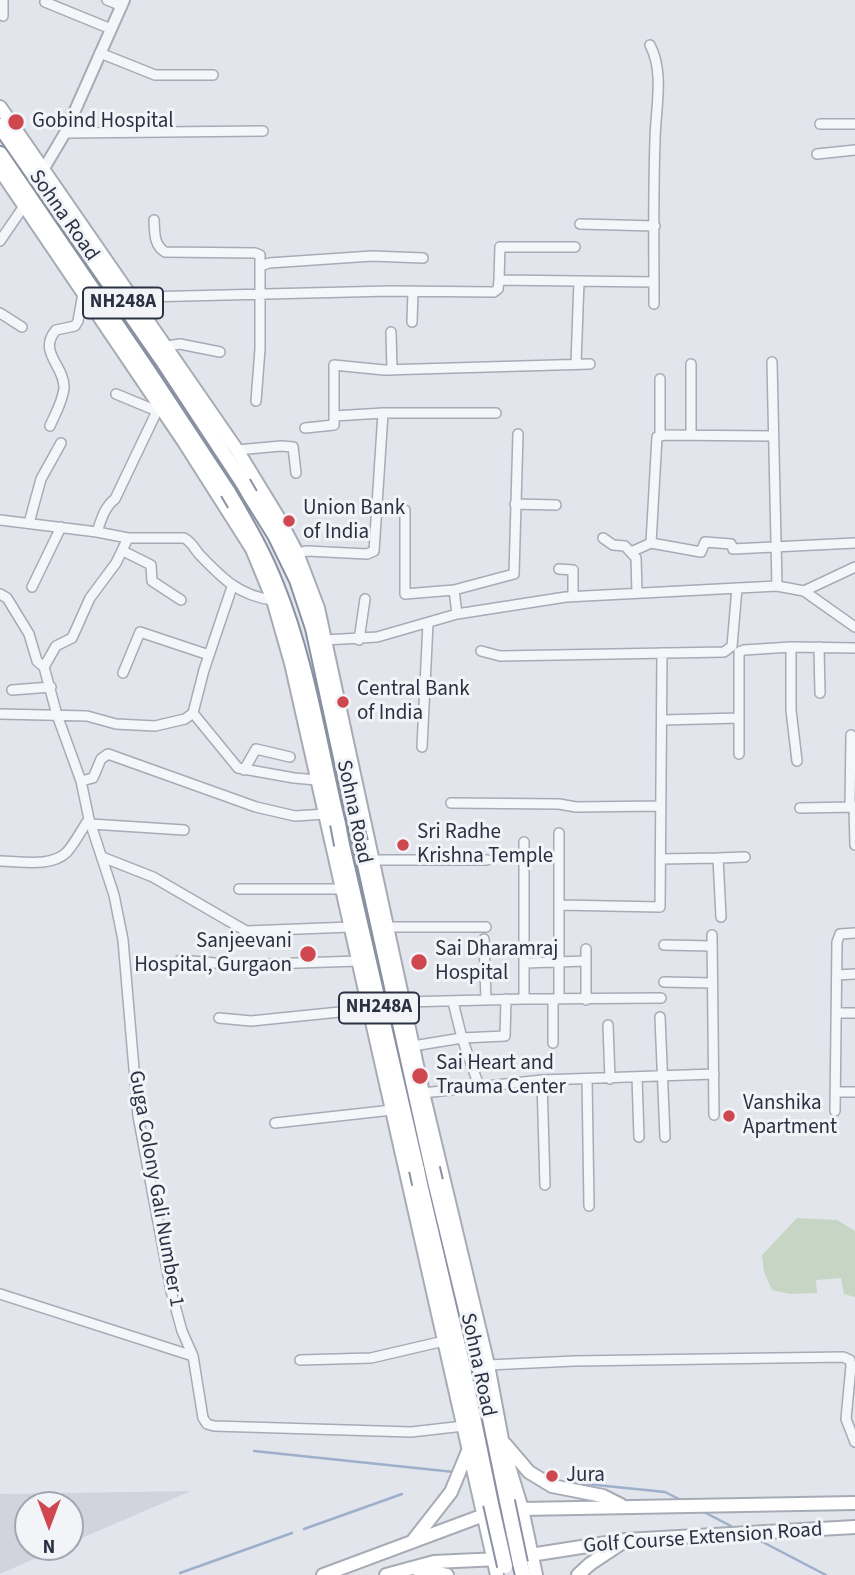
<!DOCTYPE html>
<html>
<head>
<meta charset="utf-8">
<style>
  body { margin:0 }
  #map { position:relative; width:855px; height:1575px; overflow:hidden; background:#e2e5eb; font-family:"Source Sans 3",sans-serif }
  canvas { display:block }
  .north { position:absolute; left:14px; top:1491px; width:70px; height:70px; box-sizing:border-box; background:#f2f4f8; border:2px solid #a2a6b0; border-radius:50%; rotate:180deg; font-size:19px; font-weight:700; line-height:28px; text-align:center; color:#2a3143 }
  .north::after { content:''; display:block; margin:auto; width:24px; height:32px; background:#cf484f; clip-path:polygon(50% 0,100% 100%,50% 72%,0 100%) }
</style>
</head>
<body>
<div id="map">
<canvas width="855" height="1575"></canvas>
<div class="north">N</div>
</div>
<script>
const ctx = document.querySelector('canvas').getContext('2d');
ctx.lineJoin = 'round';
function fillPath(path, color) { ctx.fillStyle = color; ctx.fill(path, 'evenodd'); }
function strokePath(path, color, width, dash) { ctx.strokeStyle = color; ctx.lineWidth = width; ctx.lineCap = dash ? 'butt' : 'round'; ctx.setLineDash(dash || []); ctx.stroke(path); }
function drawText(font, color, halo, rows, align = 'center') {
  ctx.font = font + ' "Source Sans 3",sans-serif'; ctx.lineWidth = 6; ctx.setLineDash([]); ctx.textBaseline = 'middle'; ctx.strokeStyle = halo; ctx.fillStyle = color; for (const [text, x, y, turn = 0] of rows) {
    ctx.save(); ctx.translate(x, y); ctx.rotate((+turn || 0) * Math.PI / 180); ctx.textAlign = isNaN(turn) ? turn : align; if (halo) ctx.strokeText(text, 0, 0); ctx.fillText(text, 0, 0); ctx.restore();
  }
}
const built = new Path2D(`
  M191 1491 70 1543V1505H28V1547H61L0 1574V1494Z`);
const green = new Path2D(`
  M797 1218 837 1220 855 1231V1297L844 1294 841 1278 816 1280 817 1293 790 1294 772 1290 764 1272 762 1255Z`);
const stream = new Path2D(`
  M254 1451 454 1472
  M557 1481 665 1492 681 1500
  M700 1510 731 1526
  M304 1529 402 1494
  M755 1538 826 1575
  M180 1573 292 1533`);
const minor = new Path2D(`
  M46 0 45 2 111 29
  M107 0 122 6
  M3 16V0
  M650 45C665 73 655 111 655 141 653 195 654 250 654 304
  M100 53 155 75H213
  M820 124H855
  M65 133 263 131
  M817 154 855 150
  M154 220C155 232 153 244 165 252L255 253 260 255V349L256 401
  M580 224 655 226
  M0 241 24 206
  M261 266 269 263 372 256 423 258
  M499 280 500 247H575
  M132 299 143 297 390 291 494 292 498 289 499 280 654 282
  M0 313 22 327
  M412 322 413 291
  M391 332 392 370
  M167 346 180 344 220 352
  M772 362 777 586
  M576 364 579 281
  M116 394 157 411
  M334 416 383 413H496
  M50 426C55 414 63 401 64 388 65 366 37 352 56 330L75 326 78 321 83 293
  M305 428 334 425V365L384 370 590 364
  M691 435V364
  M660 436V379
  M773 436 665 435 657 437 651 543 701 552 705 542 731 544 733 549 855 543
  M237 450 281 446 293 447 296 473
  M515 504 556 505
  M405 510V594L454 590 514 574 518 434
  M0 520 97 532 128 538H184C192 542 193 547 199 554 222 578 239 596 273 600
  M29 523 41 479 61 443
  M97 532C101 520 105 506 115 499L157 411 160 408
  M603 538 613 545 625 546 636 558 637 593
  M123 551 151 565 152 581 181 600
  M631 552 651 543
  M297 553 307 551 367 554 374 551 383 413
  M559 569 573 570V596
  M32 587 61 527
  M454 590 457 614
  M804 591 855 567
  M0 594 7 598 29 634 37 661 44 667 57 715 81 781 89 819 114 895 123 940 138 1116 171 1291 182 1331 193 1356 203 1418 207 1424 214 1426 411 1432 464 1426
  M325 640 377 637 457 614 566 597 777 586 804 591 855 627
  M359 640 365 599
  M791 647V710L797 761
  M819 647 820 693
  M481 651 500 656 724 652 732 646 737 588
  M44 667 56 646 72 638 90 598 116 563 128 538
  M123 673 140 632 209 655
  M12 690 51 687
  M193 713 238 768 294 778 317 780
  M0 714 87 716 116 724 155 726 185 719 193 713 204 670 232 587
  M663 720 739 718
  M422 747 428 623
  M739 754V652L744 650 791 647 855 648
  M244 770 256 749 290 757
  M81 781 93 778 101 759 108 754 256 807 295 816 325 814
  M451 803 559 804 576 807 660 806
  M850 807 851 735
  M854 807 855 845
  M800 808 853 807
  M91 824 184 830
  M524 842V999
  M102 857 153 877 246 931 351 927
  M718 858 745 857
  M660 859 718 858 721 917
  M373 860H487
  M0 861C20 861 51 868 67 852 75 843 82 829 89 819
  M239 889H342
  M559 905 660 907 662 653
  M388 927H486
  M712 935 714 1115
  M484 939 486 1000
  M664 945 712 946
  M180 960 238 965 358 961
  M524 963 586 961
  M837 975 855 974
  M664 982 712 983
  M553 999V1043
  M559 999V833
  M586 1000V949
  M404 1002 524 999 661 998
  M453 1002 462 1038 479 1086
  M836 1013H855
  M660 1017 665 1137
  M219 1018 251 1021 369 1009
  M608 1025 610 1079
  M413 1046 462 1038 505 1036 506 999
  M637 1077 639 1137
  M587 1079 589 1206
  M542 1080 545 1185
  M835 1092H855
  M423 1093 542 1080 714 1074
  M835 1111 837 942 840 934 855 933
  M275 1123 392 1110
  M0 1294 193 1356
  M300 1360 371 1358 444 1341
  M488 1365 574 1361 843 1357 850 1360 851 1366 846 1419 855 1442`);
const tertiary = new Path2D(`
  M43 170 65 133 124 0`);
const secondary = new Path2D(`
  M0 107 237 450 278 517 297 553 318 608 423 1093 488 1365 504 1450 522 1509 536 1575
  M0 170 184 442 252 549 273 600 291 663 497 1575
  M505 1444 529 1472 552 1486 603 1496 621 1505
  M412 1542 451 1492 468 1451
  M524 1556 626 1540 855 1527
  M416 1569 447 1575
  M323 1575 484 1515 522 1509 855 1503
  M386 1575 434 1562 499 1559
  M578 1575 590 1564 623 1542`);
const trunk = new Path2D(`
  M0 126 163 361 243 483
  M0 154 148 371 228 492
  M250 495 275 535 297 580 313 628 355 822
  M235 504C250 530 265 556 276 585 307 661 319 745 338 824
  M360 842 432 1168
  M342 845 417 1170
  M435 1181 478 1360 507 1501
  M420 1184 462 1363 491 1504
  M520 1563 523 1575`);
const trunkBridge = new Path2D(`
  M243 483 250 495
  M228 492 235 504
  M355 822 360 842
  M338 824 342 845
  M432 1168 435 1181
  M417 1170 420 1184
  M507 1501 520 1563
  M491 1504 505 1566`);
const markers = [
  [16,122,9,"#cf484f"],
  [289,521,7,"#cf484f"],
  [343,702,7,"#cf484f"],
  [403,845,7,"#cf484f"],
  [308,954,9,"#cf484f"],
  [419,962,9,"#cf484f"],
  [420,1076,9,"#cf484f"],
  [729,1116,7,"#cf484f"],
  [552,1476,7,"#cf484f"]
];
const shields = [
  [123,303,80],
  [379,1008,80]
];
const shieldNames = [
  ["NH248A",123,303],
  ["NH248A",379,1008]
];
const poiNames = [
  ["Gobind Hospital",32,122],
  ["Union Bank",303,509],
  ["of India",303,533],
  ["Central Bank",357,690],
  ["of India",357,714],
  ["Sri Radhe",417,833],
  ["Krishna Temple",417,857],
  ["Sanjeevani",292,942,"right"],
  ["Hospital, Gurgaon",292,966,"right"],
  ["Sai Dharamraj",435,950],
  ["Hospital",435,974],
  ["Sai Heart and",436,1064],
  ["Trauma Center",436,1088],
  ["Vanshika",743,1104],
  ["Apartment",743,1128],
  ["Jura",566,1476]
];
const streetNames = [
  ["Sohna Road",63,216,55],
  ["Sohna Road",353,812,78],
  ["Guga Colony Gali Number 1",155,1189,80],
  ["Sohna Road",477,1365,78],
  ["Golf Course Extension Road",703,1539,-4]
];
fillPath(built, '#d1d4dd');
fillPath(green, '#c6d5c4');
strokePath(stream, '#9eafcb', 2.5);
strokePath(minor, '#a7abb5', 12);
strokePath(tertiary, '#a7abb5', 14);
strokePath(secondary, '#a7abb5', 16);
strokePath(trunk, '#8a91a2', 18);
strokePath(minor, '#f5f6f9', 9);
strokePath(tertiary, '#f5f6f9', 10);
strokePath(secondary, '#fff', 12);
strokePath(trunk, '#fff', 14);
strokePath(trunkBridge, '#8a91a2', 18, []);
strokePath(trunkBridge, '#fff', 14);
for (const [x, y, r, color] of markers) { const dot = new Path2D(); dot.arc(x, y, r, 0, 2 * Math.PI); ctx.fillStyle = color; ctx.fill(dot); strokePath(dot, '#f2f4f8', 2.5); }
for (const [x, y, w] of shields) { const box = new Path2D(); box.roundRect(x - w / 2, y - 15.5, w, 31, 5); ctx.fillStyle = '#f2f4f8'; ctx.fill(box); strokePath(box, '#2a3143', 2); }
drawText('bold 19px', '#2a3143', null, shieldNames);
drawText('21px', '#2a3143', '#f2f4f8', poiNames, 'left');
drawText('21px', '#2a3143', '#f2f4f8', streetNames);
</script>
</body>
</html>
